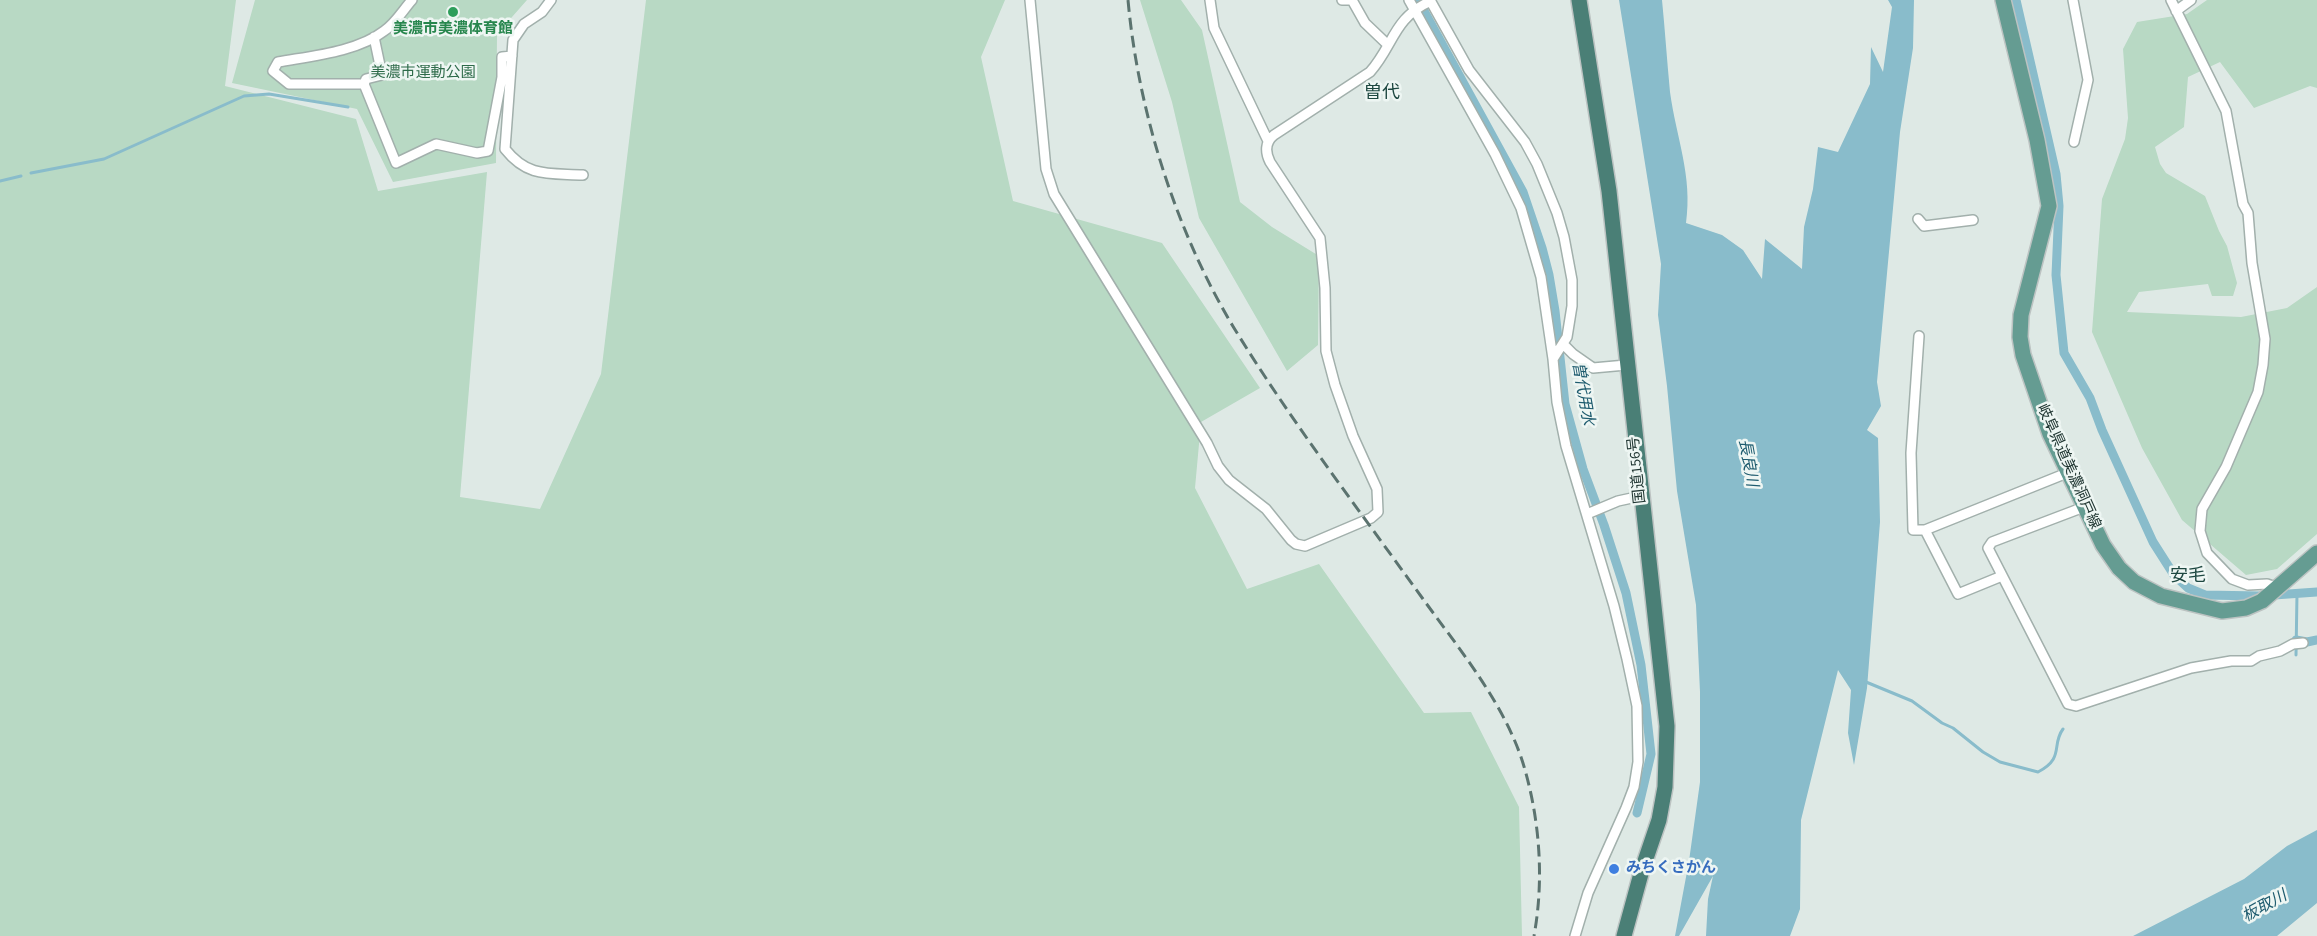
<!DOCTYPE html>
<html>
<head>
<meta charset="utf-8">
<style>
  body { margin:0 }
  canvas { display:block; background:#dee9e5 }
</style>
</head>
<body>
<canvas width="2317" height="936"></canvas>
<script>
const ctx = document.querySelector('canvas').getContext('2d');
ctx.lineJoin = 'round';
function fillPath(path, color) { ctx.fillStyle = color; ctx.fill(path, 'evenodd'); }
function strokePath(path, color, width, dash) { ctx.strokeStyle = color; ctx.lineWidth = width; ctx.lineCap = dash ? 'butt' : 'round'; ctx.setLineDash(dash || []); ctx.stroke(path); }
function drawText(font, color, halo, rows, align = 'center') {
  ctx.font = font + ' "Source Sans 3","Noto Sans JP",sans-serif'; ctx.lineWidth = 5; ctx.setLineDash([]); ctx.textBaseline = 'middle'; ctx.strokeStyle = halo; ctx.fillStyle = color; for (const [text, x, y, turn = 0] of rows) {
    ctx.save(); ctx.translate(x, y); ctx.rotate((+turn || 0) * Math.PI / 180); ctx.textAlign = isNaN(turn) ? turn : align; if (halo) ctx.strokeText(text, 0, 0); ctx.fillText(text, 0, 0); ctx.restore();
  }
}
const green = new Path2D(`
  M0 0H236L225 86 356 119 378 191 487 172 460 497 540 509 601 374 646 0H1005L981 57 1013 201 1162 243 1260 388 1201 422 1195 488 1247 589 1319 564 1424 713 1471 712 1519 807 1522 936H0Z
  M255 0H527L497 34 496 163 393 182 357 109 232 83Z
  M1140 0H1181L1202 30 1240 202 1272 227 1319 256 1318 345 1287 371 1199 218 1172 102Z
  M2207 0H2317V88L2310 86 2254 108 2220 62 2188 77 2184 127 2155 147 2160 164 2166 173 2205 196 2219 231 2227 246 2237 283 2233 296H2212L2208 284 2139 292 2127 312 2241 317 2287 308 2317 287V534L2277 569 2246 575 2182 520 2142 448 2092 332 2102 199 2125 139 2128 118 2123 49 2137 22 2187 14Z`);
const water = new Path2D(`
  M1619 0H1662C1665 30 1667 61 1670 92 1676 137 1693 176 1686 223L1722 235 1743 250 1762 279 1765 239 1802 269 1804 227 1813 189 1818 147 1838 152 1870 84 1871 47 1883 72 1892 7 1888 0H1914L1913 48 1900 132 1877 382 1881 406 1867 430 1878 438 1880 522 1867 688 1854 765 1848 733 1851 690 1838 670 1801 820 1800 909 1790 936H1706L1708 899 1713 876 1679 936H1675L1689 861 1700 782V692L1696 605 1677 491 1667 386 1658 315 1661 264Z
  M2317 830V903L2277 936H2133L2244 879 2287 846Z`);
const stream = new Path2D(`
  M31 173 104 159 244 96 269 94 348 107
  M0 181 21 176
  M2296 655 2297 594
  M1866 682 1912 701 1942 723 1953 728 1983 752 2000 762 2038 772C2065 758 2051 745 2063 729`);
const canal = new Path2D(`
  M1418 0 1523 192 1542 248 1549 275 1555 311 1565 404 1583 469 1604 525 1626 593 1641 665 1651 754 1637 813
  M2016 0 2056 174 2059 206 2056 275 2064 353 2090 398 2102 430 2153 542 2174 575 2188 588 2205 595 2260 596 2317 592
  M2296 640 2307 642 2317 640`);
const minor = new Path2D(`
  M551 0 542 12 524 24 513 40 505 149C528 178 549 173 583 175
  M1030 0 1046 169 1054 194 1207 443 1218 466 1229 480 1266 509 1291 540 1296 544 1305 546 1371 518 1378 512 1377 489 1353 436 1335 385 1326 351 1325 288 1320 238 1270 162C1265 152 1265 142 1274 135L1370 72C1394 45 1393 18 1431 1
  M1210 0 1214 28 1268 141
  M1342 0H1352L1365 23 1388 45
  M1409 0 1495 154 1521 208 1541 277 1553 359
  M1430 0 1469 70 1525 142 1537 164 1557 213 1564 237 1572 280V306L1567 337 1553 359 1557 402 1566 446 1614 606 1627 659 1637 706 1638 762 1634 787 1626 808 1588 893 1575 936
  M2073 0 2088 80 2074 142
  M2171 0 2226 111 2243 204 2248 213 2252 263 2265 339 2263 365 2258 392 2226 467 2202 509 2200 531 2207 553 2232 579 2248 585 2267 584 2278 588
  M2176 11 2191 0
  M374 37 382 75 366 79 364 84H289L273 71 278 62C311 56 357 52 384 31 395 24 403 10 412 0
  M364 84 396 163 436 144 477 153 488 151 502 77V57L512 56
  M1918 219 1924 226 1973 220
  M1919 336 1911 453 1913 530H1925
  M1563 344 1573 354 1593 368 1626 365
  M2084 507 1992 542 1988 548 2068 704 2076 706 2191 668 2231 661H2251L2259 656 2280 651 2293 644 2303 643
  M1587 514 1618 501 1641 496
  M2002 576 1958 594 1925 530 2067 473`);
const primary = new Path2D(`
  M2003 0 2037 140 2049 206 2021 315 2020 337 2023 355 2050 434 2103 545 2119 568 2134 582 2161 596 2222 611 2246 608 2262 601 2317 553`);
const trunk = new Path2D(`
  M1579 0 1609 191 1667 726 1665 787 1659 820 1642 870 1624 936`);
const rail = new Path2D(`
  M1128 0C1138 111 1176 232 1234 328 1291 421 1359 510 1423 599 1460 650 1508 708 1525 770 1540 823 1544 881 1534 936`);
const markers = [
  [453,12,6,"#2e9e5b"],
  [1614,869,6,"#3f7fe0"]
];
const leisureNames = [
  ["美濃市美濃体育館",453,30]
];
const parkNames = [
  ["美濃市運動公園",423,74]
];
const streetNames = [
  ["岐阜県道美濃洞戸線",2068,467,66],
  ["国道156号",1638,470,-96]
];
const shopNames = [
  ["みちくさかん",1626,869]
];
const waterNames = [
  ["曽代用水",1582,394,80],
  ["長良川",1747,463,80],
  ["板取川",2265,907,-29]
];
const quarterNames = [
  ["曽代",1382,94],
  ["安毛",2188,577]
];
fillPath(green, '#b8d9c4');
fillPath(water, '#89bccb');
strokePath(stream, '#89bccb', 3);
strokePath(canal, '#89bccb', 9);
strokePath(minor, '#a2b0ac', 12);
strokePath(primary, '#bcc3c2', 18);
strokePath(trunk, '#bcc3c2', 18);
strokePath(minor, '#fff', 9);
strokePath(primary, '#659c92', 15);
strokePath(trunk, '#4a7f76', 15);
strokePath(rail, '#5b736f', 3, [12, 6]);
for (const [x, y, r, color] of markers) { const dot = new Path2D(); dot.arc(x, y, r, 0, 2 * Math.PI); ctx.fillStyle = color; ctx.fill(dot); strokePath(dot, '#eef6f3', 2); }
drawText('bold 15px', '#27864d', '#eef6f3', leisureNames);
drawText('15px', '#2e6b4a', '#eef6f3', parkNames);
drawText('15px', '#213733', '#eef6f3', streetNames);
drawText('bold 15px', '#366cbe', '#eef6f3', shopNames, 'left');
drawText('italic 16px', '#1f5c6f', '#eef6f3', waterNames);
drawText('18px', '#1e4841', '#eef6f3', quarterNames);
</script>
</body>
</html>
